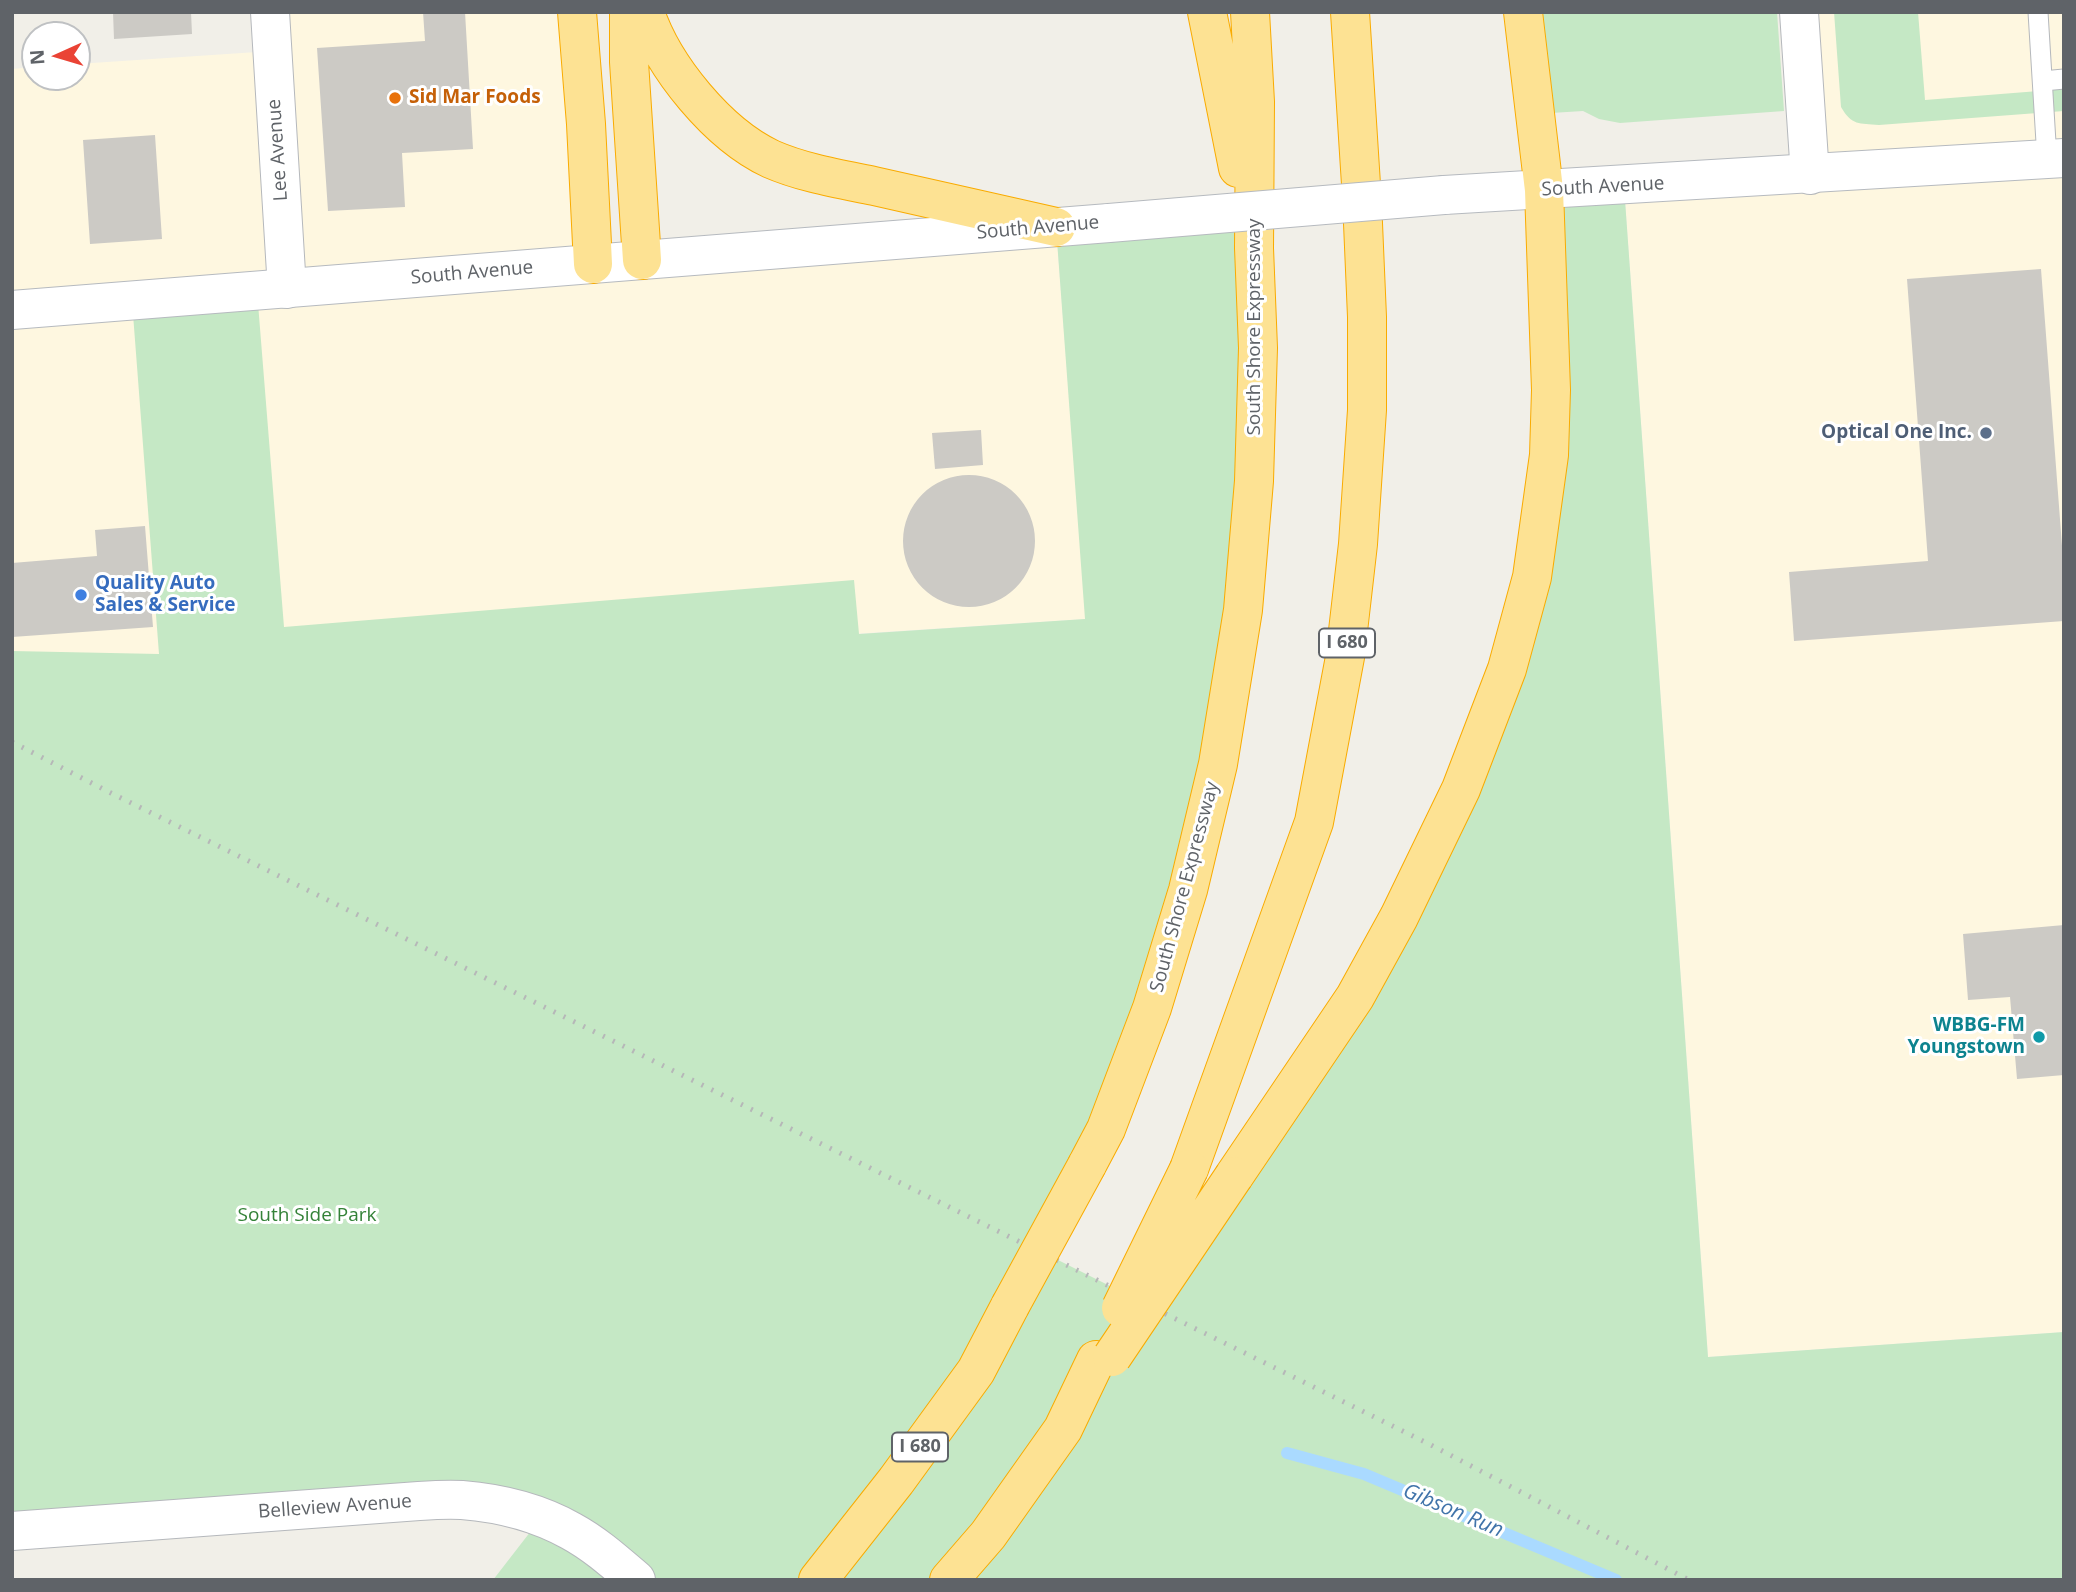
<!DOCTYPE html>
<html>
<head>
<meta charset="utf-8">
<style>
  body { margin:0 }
  #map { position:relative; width:2076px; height:1592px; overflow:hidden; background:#f1efe8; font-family:"Open Sans",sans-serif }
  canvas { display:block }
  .frame { position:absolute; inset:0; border:14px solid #5f6368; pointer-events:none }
  .north { position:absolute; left:21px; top:21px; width:70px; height:70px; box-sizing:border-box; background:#fff; border:2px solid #bfc1c3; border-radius:50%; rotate:266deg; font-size:19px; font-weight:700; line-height:28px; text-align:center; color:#5f6368 }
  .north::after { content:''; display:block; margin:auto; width:24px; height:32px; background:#ea4335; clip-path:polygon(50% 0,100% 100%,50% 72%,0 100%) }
</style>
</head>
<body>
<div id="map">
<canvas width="2076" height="1592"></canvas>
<div class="frame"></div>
<div class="north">N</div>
</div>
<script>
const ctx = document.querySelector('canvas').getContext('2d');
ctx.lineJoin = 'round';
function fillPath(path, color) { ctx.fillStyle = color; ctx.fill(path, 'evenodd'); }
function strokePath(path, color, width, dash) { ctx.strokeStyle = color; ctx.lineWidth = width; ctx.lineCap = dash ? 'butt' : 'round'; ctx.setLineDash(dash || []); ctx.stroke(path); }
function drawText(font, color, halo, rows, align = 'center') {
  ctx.font = font + ' "Open Sans",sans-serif'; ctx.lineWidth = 6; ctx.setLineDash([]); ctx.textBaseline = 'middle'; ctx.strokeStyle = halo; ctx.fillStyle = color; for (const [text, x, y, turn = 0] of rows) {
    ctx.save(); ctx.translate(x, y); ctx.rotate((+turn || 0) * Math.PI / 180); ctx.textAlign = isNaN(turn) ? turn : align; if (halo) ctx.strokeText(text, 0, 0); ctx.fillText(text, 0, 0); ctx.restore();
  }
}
const commercial = new Path2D(`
  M270 12H577L593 264 1056 227 1086 619 12 688V69L35 67V77H77V64L272 51Z
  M1799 12H2064V1332L1708 1357 1624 186 1809 175Z`);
const green = new Path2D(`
  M1523 12H1777L1784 111 1620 123 1599 119 1583 111 1535 114Z
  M1834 12H1918L1925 100 2064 89V111L1879 125C1859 123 1852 126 1841 107Z
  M1624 186 1708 1357 2064 1332V1580H493L541 1518 504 1506 12 1531V651L159 654 132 301 257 291 284 627 854 580 859 634 1085 619 1056 227 1242 212 1258 348 1188 890 1040 1251 1150 1306 1355 997 1532 577 1544 190Z`);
const stream = new Path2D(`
  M1287 1453 1364 1474 1616 1580`);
const building = new Path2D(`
  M113 12H191L192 34 114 39Z
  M423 12H465L473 149 402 153 405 207 328 211 317 48 425 41Z
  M155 135 162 239 90 244 83 140Z
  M2041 269 2064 572V621L1794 641 1789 572 1928 561 1907 279Z
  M981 430 983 465 935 469 932 433Z
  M903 541a66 66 0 1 1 132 0a66 66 0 1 1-132 0Z
  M145 526 153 627 12 637V563L97 556 95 530Z
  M2064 925V1075L2017 1079 2010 997 1968 1000 1963 934Z`);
const lane = new Path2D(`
  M2038 12 2047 159
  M2043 81 2064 79`);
const street = new Path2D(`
  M270 12 287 289
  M1799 12 1810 175
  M12 1531 419 1501C433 1500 448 1499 462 1500 499 1503 539 1513 571 1531 595 1544 615 1562 636 1580`);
const secondary = new Path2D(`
  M1444 195 2064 158
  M12 310 1109 223`);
const highway = new Path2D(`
  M577 12 586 124 593 264
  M629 12V62L642 260
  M645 12C663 67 718 134 771 159 803 173 840 179 874 186 935 200 995 213 1056 227
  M1207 12 1238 168
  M1087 1165 1106 1129 1152 1008 1188 890 1218 764 1243 610 1254 481 1258 348 1254 248 1255 102 1250 12
  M1189 1169 1314 822 1345 657 1358 544 1367 410V317L1362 200 1350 12
  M1234 1176 1355 997 1399 917 1461 789 1507 669 1532 577 1549 455 1551 390 1544 190 1523 12
  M818 1580 896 1481 976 1371 1010 1306
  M949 1580 988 1535 1063 1429 1096 1360`);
const rail = new Path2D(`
  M12 742 109 792 1431 1445 1689 1580`);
const secondaryBridge = new Path2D(`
  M1109 223 1444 195`);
const highwayBridge = new Path2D(`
  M1010 1306 1087 1165
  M1121 1308 1189 1169
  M1112 1357 1234 1176`);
const markers = [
  [395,98,7,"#e8710a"],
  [1986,433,7,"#5c6f8a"],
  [81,595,7,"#3f7fe0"],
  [2039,1037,7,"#0f9aa8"]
];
const shields = [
  [1347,643,56],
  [920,1447,56]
];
const shieldNames = [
  ["I 680",1347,643],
  ["I 680",920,1447]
];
const foodNames = [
  ["Sid Mar Foods",409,98]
];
const streetNames = [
  ["Lee Avenue",278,150,-94],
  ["South Avenue",1603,187,-3],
  ["South Avenue",1038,228,-5],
  ["South Avenue",472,273,-5],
  ["South Shore Expressway",1255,327,-90],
  ["South Shore Expressway",1185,887,-75],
  ["Belleview Avenue",335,1507,-4]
];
const serviceNames = [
  ["Optical One Inc.",1972,433]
];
const shopNames = [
  ["Quality Auto",95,584],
  ["Sales & Service",95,606]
];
const cultureNames = [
  ["WBBG-FM",2025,1026],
  ["Youngstown",2025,1048]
];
const parkNames = [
  ["South Side Park",307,1216]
];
const waterNames = [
  ["Gibson Run",1453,1511,23]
];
fillPath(commercial, '#fef7e0');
fillPath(green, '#c5e8c5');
strokePath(stream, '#aadaff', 12);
fillPath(building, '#cccac5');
strokePath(lane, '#b5b8bc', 21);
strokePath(street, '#b5b8bc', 40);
strokePath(secondary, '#b6babf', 40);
strokePath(highway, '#f9ab00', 40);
strokePath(lane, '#fff', 19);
strokePath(street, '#fff', 38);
strokePath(secondary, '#fff', 38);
strokePath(highway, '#fde293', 38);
strokePath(rail, '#b6b7b8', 5, [2, 9]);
strokePath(secondaryBridge, '#b6babf', 40, []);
strokePath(highwayBridge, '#f9ab00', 40, []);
strokePath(secondaryBridge, '#fff', 38);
strokePath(highwayBridge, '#fde293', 38);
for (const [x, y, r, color] of markers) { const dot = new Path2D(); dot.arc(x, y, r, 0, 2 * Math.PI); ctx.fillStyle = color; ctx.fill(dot); strokePath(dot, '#fff', 2.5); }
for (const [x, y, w] of shields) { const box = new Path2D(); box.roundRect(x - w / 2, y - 14.5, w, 29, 5); ctx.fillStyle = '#fff'; ctx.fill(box); strokePath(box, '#5f6368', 2); }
drawText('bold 18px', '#5f6368', null, shieldNames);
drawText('bold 19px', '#c56008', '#fff', foodNames, 'left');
drawText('19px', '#5f6368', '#fff', streetNames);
drawText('bold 19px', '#4e5e75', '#fff', serviceNames, 'right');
drawText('bold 19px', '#366cbe', '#fff', shopNames, 'left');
drawText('bold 19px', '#0d838f', '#fff', cultureNames, 'right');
drawText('19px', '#348238', '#fff', parkNames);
drawText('italic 21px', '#4174aa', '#fff', waterNames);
</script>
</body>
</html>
